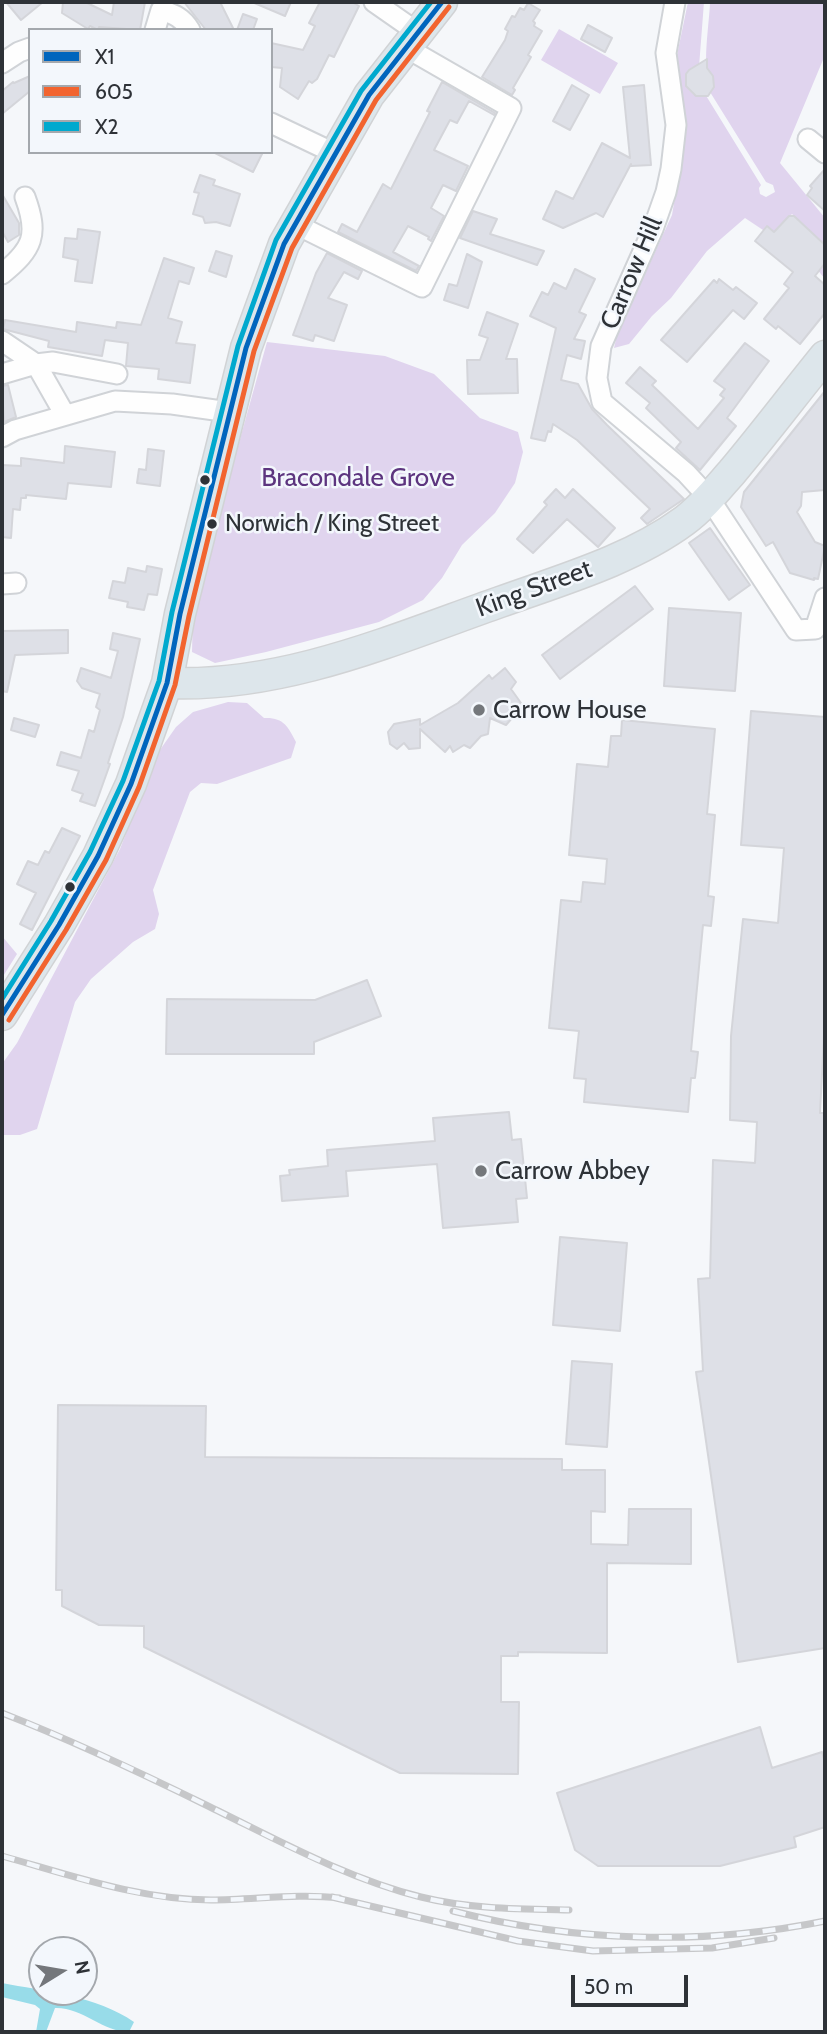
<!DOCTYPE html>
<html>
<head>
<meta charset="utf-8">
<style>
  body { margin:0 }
  #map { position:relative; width:827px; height:2034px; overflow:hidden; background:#f5f7fa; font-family:Cabin,sans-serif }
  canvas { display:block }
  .frame { position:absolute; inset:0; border:4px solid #2e3237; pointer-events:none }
  .legend { position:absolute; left:28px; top:28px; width:245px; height:126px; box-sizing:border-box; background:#f3f7fc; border:2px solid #a4a8ad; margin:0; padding:9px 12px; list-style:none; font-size:21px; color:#2e3237 }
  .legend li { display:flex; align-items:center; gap:14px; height:35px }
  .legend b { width:35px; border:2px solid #a4a8ad }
  .north { position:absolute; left:28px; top:1936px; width:70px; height:70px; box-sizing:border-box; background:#f3f7fc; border:2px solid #a4a8ad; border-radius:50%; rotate:79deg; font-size:19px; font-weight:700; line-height:28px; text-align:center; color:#2e3237 }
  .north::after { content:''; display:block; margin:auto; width:24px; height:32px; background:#74777b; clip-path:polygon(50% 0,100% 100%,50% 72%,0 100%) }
  .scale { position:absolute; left:571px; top:1975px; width:117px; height:32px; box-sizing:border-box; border:4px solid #2e3237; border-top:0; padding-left:9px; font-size:21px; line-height:24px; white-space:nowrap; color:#2e3237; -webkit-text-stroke:5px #f3f7fc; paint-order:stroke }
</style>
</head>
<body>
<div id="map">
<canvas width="827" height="2034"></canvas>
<div class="frame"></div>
<ul class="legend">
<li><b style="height:9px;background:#0065bd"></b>X1</li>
<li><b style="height:9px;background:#f2642f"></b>605</li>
<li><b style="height:9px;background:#00a9ce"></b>X2</li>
</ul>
<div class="north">N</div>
<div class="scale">50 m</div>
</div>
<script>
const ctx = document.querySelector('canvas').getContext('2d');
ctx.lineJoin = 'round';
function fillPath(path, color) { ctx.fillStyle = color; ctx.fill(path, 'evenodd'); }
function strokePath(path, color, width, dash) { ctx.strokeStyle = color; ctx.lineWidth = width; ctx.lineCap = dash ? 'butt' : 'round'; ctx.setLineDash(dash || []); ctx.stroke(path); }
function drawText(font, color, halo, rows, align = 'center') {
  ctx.font = font + ' Cabin,sans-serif'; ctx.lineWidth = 5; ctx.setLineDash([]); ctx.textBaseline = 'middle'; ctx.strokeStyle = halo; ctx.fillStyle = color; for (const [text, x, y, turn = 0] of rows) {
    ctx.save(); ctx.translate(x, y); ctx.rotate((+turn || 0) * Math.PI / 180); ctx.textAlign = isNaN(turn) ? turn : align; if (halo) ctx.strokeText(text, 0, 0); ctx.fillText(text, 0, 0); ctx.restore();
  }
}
const green = new Path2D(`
  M688 2H704L699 67 689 70C683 80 686 90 696 96L705 94 761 185 759 188 760 194 766 197 775 192 773 185 766 182 710 92C719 80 709 76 707 66 704 57 710 14 710 2H825V55L780 163 825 218V245L792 214 790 216 825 249V279L811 262 745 218 707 251 671 298 652 316 629 344 614 348 617 335 672 215 687 127 677 80V55Z
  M559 29 618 63 600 94 541 60Z
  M267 342 385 356 434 374 480 418 518 432 523 452 515 483 495 513 462 545 442 578 423 600 379 622 266 652 215 663 192 652 193 608Z
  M228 702 247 703 264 718C283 717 288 726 296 742L291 758 217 784 201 783 190 792 153 890 159 914 155 929 133 942 91 979 75 1002 37 1129 20 1135H2V1064L17 1043 120 849 155 757 176 727 193 712Z
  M2 936 17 954 2 978Z`);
const water = new Path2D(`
  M2 1983C43 1991 97 1996 134 2022L129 2032C103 2032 82 2007 55 2008L46 2032H36L40 2009 35 2005 2 1997Z`);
const building = new Path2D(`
  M6 2H43L21 20Z
  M63 2H85L112 15 114 2H145L140 30 99 27 98 30 90 26 88 29 62 13Z
  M184 2H220L234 30H206Z
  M252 2H291L285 16Z
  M320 2H352L359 6 334 57 329 55 317 79 312 83 309 81 298 99 280 87 282 68 271 67V43L303 50 315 26 309 23Z
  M528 3 540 10 533 21 535 23 534 26 542 31 528 55 531 57 513 88 515 90 512 95 482 77 505 40 508 31 505 29 512 16 515 17 520 8 524 10Z
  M243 14 257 19 253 30H237Z
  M588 25 612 38 605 52 581 39Z
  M707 59V68L713 76 714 87 708 96H696L686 86V74L689 70Z
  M30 76V91L2 114V91L13 82 14 83Z
  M442 82 495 113 494 115 469 101 457 123 450 120 434 150 468 166 456 191 443 185 431 208 444 216 431 241 428 239 429 237 408 226 393 252 419 266 416 271 338 232 342 224 357 232 383 184 391 189 430 112 427 111Z
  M572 85 589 95 570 130 553 121Z
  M644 85 651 165 631 166V164L603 217 596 213 563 228 543 219 556 191 573 199 602 143 630 158 623 87Z
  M213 152H263L253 172Z
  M825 169V211L807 195 812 188 810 186Z
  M200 175 215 180 213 185 240 194 230 226 216 222 205 223 203 217 193 214 199 193 194 192Z
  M2 194 19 223V235L8 242 2 231Z
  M473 211 497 219 490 234 544 251 537 265 460 238Z
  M789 216H794L825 245V263L815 276 825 285V313L800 344 778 326 776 329 764 319 789 288 784 284 793 272 755 241 767 226 774 232Z
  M78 229 100 232 92 283 75 281 78 260 63 257 65 238 77 239Z
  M216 251 232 256 226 277 209 271Z
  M327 253 362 271 358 279 344 272 328 298 347 305 334 341 315 335 313 341 293 335 316 273Z
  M467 254 482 262 468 308 444 300 449 284 457 286Z
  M164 258 194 268 189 284 179 281 168 318 182 322 176 343 195 345 190 383 158 379 159 369 126 366 128 343 105 340 102 356 48 347 49 341 3 329 5 320 76 332 77 322 116 328 117 322 141 325Z
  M575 269 595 279 579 312 586 315 574 339 585 341 581 359 567 355 561 380 578 384 592 409 607 425 684 499 647 524 641 518 650 509 577 440 553 424 551 432 548 431 545 441 531 438 556 328 530 316 542 292 548 295 554 283 566 289Z
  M719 279 733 290 736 287 757 303 744 319 733 310 687 362 661 340 714 280 717 283Z
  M487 312 518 324 506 359H517L518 393 468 394 467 360H480L488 338 479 335Z
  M745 343 769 361 727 418 736 426 700 470 676 448 681 442 646 408 650 403 626 383 640 367 656 381 652 385 698 429 724 398 720 395 725 389 714 381Z
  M8 385 16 417 4 422 2 386Z
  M825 391V490L802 492 801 506 797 512 815 542 825 546 818 579 814 578V580L790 573 773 542 766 546 741 507 744 492Z
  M65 446 115 452 111 487 68 483 66 499 26 495V498H21L20 510 13 509 11 538 2 537V465L21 466V458L64 463Z
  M148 449 164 451 160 486 137 483 139 469 146 470Z
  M556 489 565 498 573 489 615 528 598 547 567 519 533 553 517 539 547 505 544 502Z
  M710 528 750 585 729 600 689 543Z
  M147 566 162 569 157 595 148 594 144 610 127 607 128 602 109 598 113 581 125 583 128 568 146 572Z
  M635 586 653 609 560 679 542 655Z
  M669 608 741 613 735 691 664 686Z
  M68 630V653L15 655 7 692 2 691V631Z
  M113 633 140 639 123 717 108 763 110 764 95 806 80 801 83 794 72 790 79 771 57 765 61 752 81 758 89 730 94 732 100 710 96 707 100 694 82 688 77 681 81 668 111 678 118 651 110 649Z
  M505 668 516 682 511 689 521 703 513 710V717L506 725 490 718 488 734 481 736 470 748 464 745 453 752 450 746 445 752 420 729V748L409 749 404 743 397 749 390 744 388 732 394 724 420 719V725L458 703 489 675 492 679Z
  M751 711 825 717V1016L820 1113H825V1648L738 1662 696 1372 703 1371 698 1279 710 1278 713 1160 755 1163 757 1122 730 1120 731 1036 743 919 778 923 784 848 741 845Z
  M14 718 39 725 35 737 11 730Z
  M622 720 715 729 707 814 715 815 708 896 714 897 711 926 703 925 691 1051 698 1052 695 1078H691L688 1112 584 1102 586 1079 574 1078 579 1031 549 1028 561 900 581 902 583 882 605 884 607 859 569 855 577 764 608 767 611 736H621Z
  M62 828 80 836 32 930 20 924 36 893 17 884 28 861 38 865 45 851 49 853Z
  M367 980 381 1016 314 1042V1054H166L167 999 315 1000Z
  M509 1112 512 1140 521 1139 527 1198 516 1199 518 1222 443 1228 437 1164 346 1171 348 1196 282 1201 280 1176 290 1175 289 1170 328 1166 327 1150 435 1141 433 1118Z
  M560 1237 627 1243 620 1331 553 1325Z
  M572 1361 612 1364 607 1447 566 1444Z
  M58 1405 206 1406 205 1457 562 1459V1470H605V1512L591 1511V1544L628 1545 629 1509H691V1564L607 1563V1653L518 1652V1656H501V1702H519L518 1774 400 1773 144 1647V1626L99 1625 62 1606V1590H56Z
  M760 1727 772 1768 822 1752 825 1763V1827L794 1837 796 1847 720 1866H598L575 1850 557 1793Z`);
const street = new Path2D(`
  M374 2 417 32
  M675 2 666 53 676 125 671 169 666 192 653 229 601 346 597 378 602 402 686 473 709 498 796 630 815 629 825 598
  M155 30 161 10C174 14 183 18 190 30
  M2 63 19 52 30 48
  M271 123 334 153
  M808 139 825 153
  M295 224 422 287 511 108 405 47
  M2 274C33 249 39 235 25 197
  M2 341 36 364 65 415
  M2 374 36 364 53 362 117 374
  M2 437 15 430 115 401 172 404 229 412
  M2 584 16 583`);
const primary = new Path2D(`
  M167 683C283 688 392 640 500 602 561 580 631 560 684 521 702 508 717 489 732 472 764 434 794 394 825 356
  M2 1015 59 925 98 856 131 784 167 683 180 614 246 348 284 244 369 95 442 2`);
const rail = new Path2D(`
  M2 1713C71 1740 139 1772 206 1805 276 1839 345 1878 421 1897 469 1909 519 1909 569 1910
  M2 1856C70 1875 140 1900 211 1900 254 1900 297 1893 339 1898
  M332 1897 518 1941 593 1951 712 1948 774 1938
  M453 1911C573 1942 703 1946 825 1921`);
const bus1 = new Path2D(`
  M2 1015 59 925 98 856 131 784 167 683 180 614 246 348 284 244 369 95 442 2`);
const bus2 = new Path2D(`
  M9 1020 66 930 106 860 139 787 175 685 189 616 254 351 292 248 376 100 449 7`);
const bus3 = new Path2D(`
  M2 999 51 921 90 852 123 781 159 681 172 612 238 346 276 240 361 91 431 2`);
const markers = [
  [205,480,6,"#2e3237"],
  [212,524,6,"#2e3237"],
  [479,710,7,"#74777b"],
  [70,887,6,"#2e3237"],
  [481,1171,7,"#74777b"]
];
const busNames = [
  ["Norwich / King Street",225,524]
];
const streetNames = [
  ["Carrow Hill",632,273,-67],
  ["King Street",534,589,-20]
];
const parkNames = [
  ["Bracondale Grove",358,478]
];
const poiNames = [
  ["Carrow House",493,710],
  ["Carrow Abbey",495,1171]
];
fillPath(green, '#e0d4ee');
fillPath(water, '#98dce9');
fillPath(building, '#dee0e7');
strokePath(building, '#d4d5da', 2);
strokePath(street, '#d0d3d7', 23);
strokePath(primary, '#d1d3d5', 33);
strokePath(street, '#fefefe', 19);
strokePath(primary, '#dde6eb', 30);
strokePath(rail, '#c6c7c9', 7);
strokePath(rail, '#f3f7fc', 4.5, [13]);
strokePath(bus1, '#0065bd', 5);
strokePath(bus2, '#f2642f', 5);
strokePath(bus3, '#00a9ce', 5);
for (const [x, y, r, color] of markers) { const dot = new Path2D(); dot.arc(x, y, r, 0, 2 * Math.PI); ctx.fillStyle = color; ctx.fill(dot); strokePath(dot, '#f3f7fc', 2.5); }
drawText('24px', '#2e3237', '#f3f7fc', busNames, 'left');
drawText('26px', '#2e3237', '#f3f7fc', streetNames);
drawText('26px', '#5d357f', '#f3f7fc', parkNames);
drawText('26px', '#2e3237', '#f3f7fc', poiNames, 'left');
</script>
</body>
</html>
